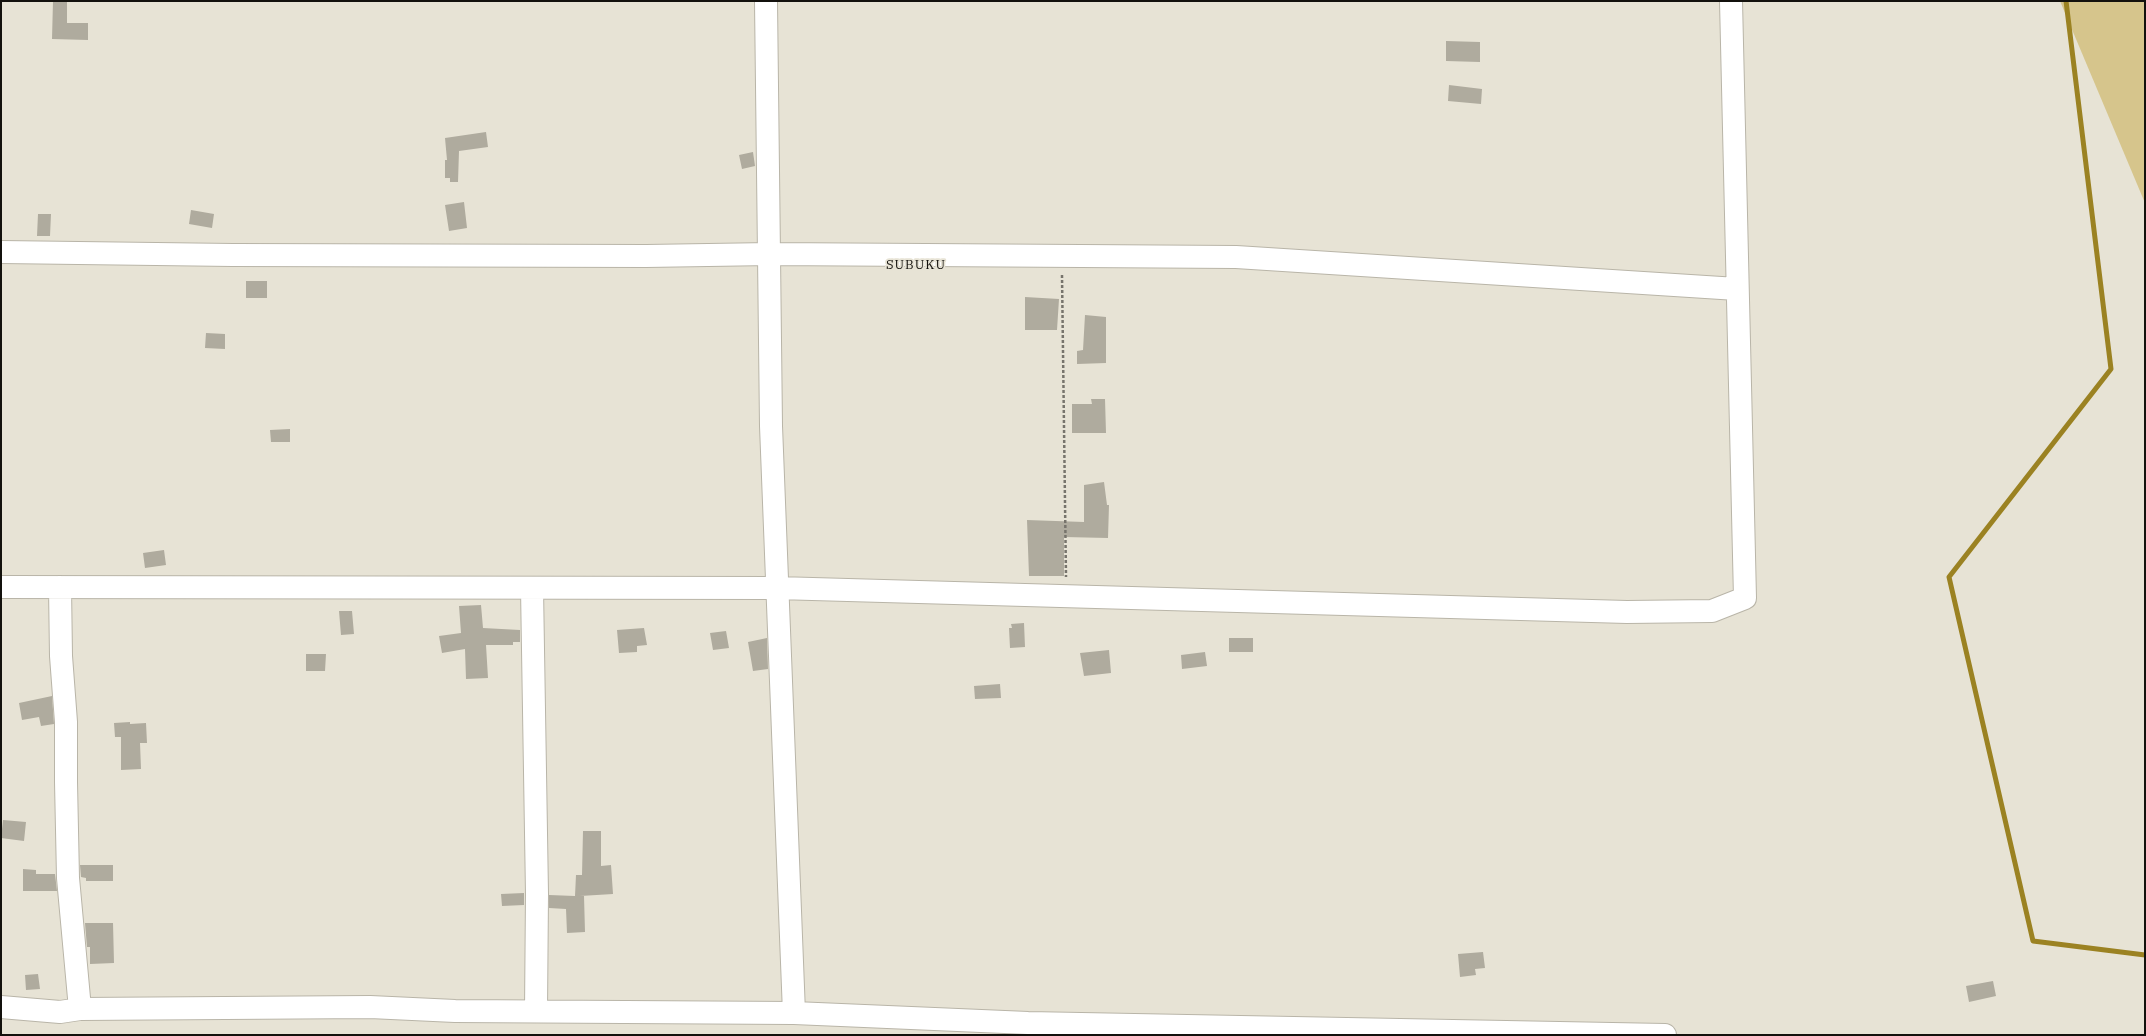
<!DOCTYPE html>
<html>
<head>
<meta charset="utf-8">
<style>
  body { margin:0 }
  #map { position:relative; width:2146px; height:1036px; overflow:hidden; background:#e7e3d5; font-family:"IBM Plex Serif",serif }
  canvas { display:block }
  .frame { position:absolute; inset:0; border:2px solid #13110d; pointer-events:none }
</style>
</head>
<body>
<div id="map">
<canvas width="2146" height="1036"></canvas>
<div class="frame"></div>
</div>
<script>
const ctx = document.querySelector('canvas').getContext('2d');
ctx.lineJoin = 'round';
function fillPath(path, color) { ctx.fillStyle = color; ctx.fill(path, 'evenodd'); }
function strokePath(path, color, width, dash) { ctx.strokeStyle = color; ctx.lineWidth = width; ctx.lineCap = dash ? 'butt' : 'round'; ctx.setLineDash(dash || []); ctx.stroke(path); }
function drawText(font, color, halo, rows, align = 'center') {
  ctx.font = font + ' "IBM Plex Serif",serif'; ctx.lineWidth = 3.5; ctx.setLineDash([]); ctx.textBaseline = 'middle'; ctx.strokeStyle = halo; ctx.fillStyle = color; for (const [text, x, y, turn = 0] of rows) {
    ctx.save(); ctx.translate(x, y); ctx.rotate((+turn || 0) * Math.PI / 180); ctx.textAlign = isNaN(turn) ? turn : align; if (halo) ctx.strokeText(text, 0, 0); ctx.fillText(text, 0, 0); ctx.restore();
  }
}
const green = new Path2D(`
  M2060 1H2145V203Z`);
const stream = new Path2D(`
  M2066 1 2111 369 1949 577 2033 941 2145 955`);
const building = new Path2D(`
  M53 1H67V23H88V40L52 39Z
  M1446 41 1480 42V62L1446 61Z
  M1449 85 1482 89 1481 104 1448 101Z
  M486 132 488 147 459 151 458 182H450V178H445V160H447L445 138Z
  M753 152 755 166 742 169 739 155Z
  M464 202 467 228 449 231 445 205Z
  M191 210 214 214 212 228 189 224Z
  M38 214H51L50 236H37Z
  M246 281H267V298H246Z
  M1025 297 1059 299 1057 330H1025Z
  M1085 315 1106 317V363L1077 364V351L1083 350Z
  M206 333 225 334V349L205 348Z
  M1091 399H1105L1106 433H1072V404H1092Z
  M290 429V442H271L270 430Z
  M1104 482 1107 505H1109L1108 538 1064 537V576H1029L1027 520 1084 522V485Z
  M164 550 166 565 145 568 143 553Z
  M481 605 483 628 520 630V642H513V645H486L488 678 466 679 465 649 442 653 439 636 461 633 459 606Z
  M339 611H352L354 634 341 635Z
  M1024 623 1025 647 1010 648 1009 628H1012L1011 624Z
  M644 628 647 645 637 646V652L619 653 617 630Z
  M726 631 729 648 713 650 710 633Z
  M767 638 768 669 753 671 748 642Z
  M1229 638H1253V652H1229Z
  M1109 650 1111 673 1084 676 1080 653Z
  M1205 652 1207 666 1182 669 1181 655Z
  M306 654H326L325 671H306Z
  M1000 684 1001 698 975 699 974 686Z
  M52 696 54 724 41 726 39 717 22 720 19 703Z
  M130 722V724L146 723 147 743H140L141 769 121 770V737H115L114 723Z
  M3 820 26 822 24 841 1 838Z
  M583 831H601V866L611 865 613 894 580 896H584L585 932 567 933 566 909 549 908V895L575 896 576 875H582Z
  M80 865H113V881H86V878L81 877Z
  M23 869 36 870V874H55L57 891H23Z
  M524 893V905L502 906 501 894Z
  M85 923H113L114 963 90 964V947H87Z
  M1483 952 1485 968 1475 969 1476 975 1460 977 1458 954Z
  M38 974 40 989 26 990 25 975Z
  M1993 981 1996 996 1969 1002 1966 986Z`);
const path = new Path2D(`
  M1062 275 1066 577`);
const minor = new Path2D(`
  M766 1 771 426 794 1013 1028 1023 1665 1035
  M1 252 233 255 646 256 770 254 1236 257 1737 289
  M1 587 777 588 1627 612 1712 611 1745 598 1731 1
  M60 587 61 656 66 722V782L68 878 80 1009
  M532 588 537 894 536 1011
  M1 1007 60 1012 80 1009 370 1007 455 1011 794 1013`);
const quarterNames = [
  ["SUBUKU",916,265]
];
fillPath(green, '#d6c58c');
strokePath(stream, '#9b8222', 5);
fillPath(building, '#afab9e');
strokePath(minor, '#b9b5a8', 24);
strokePath(path, '#77746c', 2.5, [3, 2]);
strokePath(minor, '#fff', 22);
ctx.letterSpacing = '1px';
drawText('13px', '#13110d', '#e7e3d5', quarterNames);
ctx.letterSpacing = '0px';
</script>
</body>
</html>
